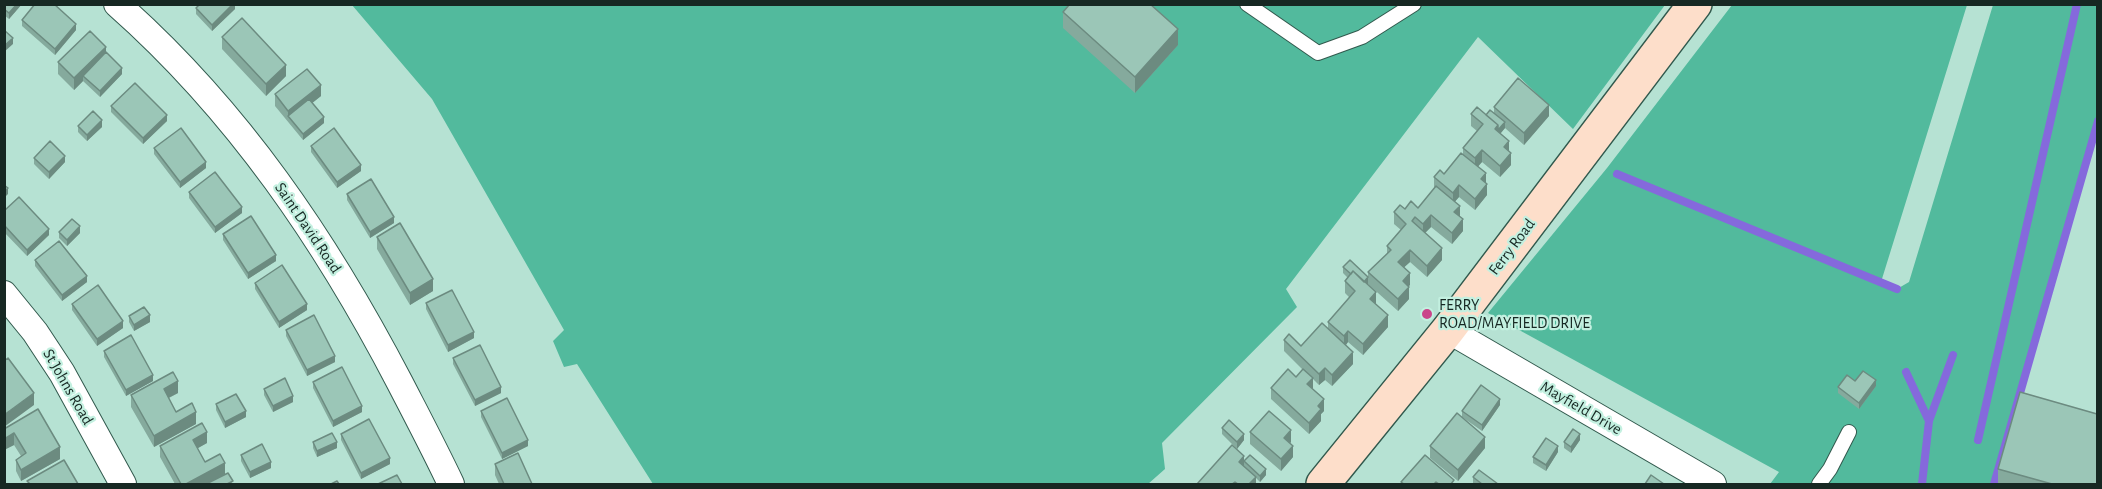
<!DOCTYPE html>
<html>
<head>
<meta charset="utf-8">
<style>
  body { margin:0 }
  #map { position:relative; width:2102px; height:489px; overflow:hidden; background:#b6e2d3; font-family:"Alegreya Sans",sans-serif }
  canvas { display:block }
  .frame { position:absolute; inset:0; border:6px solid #172823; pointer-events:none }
</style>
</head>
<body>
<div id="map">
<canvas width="2102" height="489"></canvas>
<div class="frame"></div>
</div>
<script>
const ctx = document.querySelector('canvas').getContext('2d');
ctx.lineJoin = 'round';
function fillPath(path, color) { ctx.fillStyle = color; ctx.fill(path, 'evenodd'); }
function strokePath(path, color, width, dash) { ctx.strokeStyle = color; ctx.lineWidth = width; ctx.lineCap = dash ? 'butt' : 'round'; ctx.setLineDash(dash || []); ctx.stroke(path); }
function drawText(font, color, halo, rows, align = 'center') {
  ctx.font = font + ' "Alegreya Sans",sans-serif'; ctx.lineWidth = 4.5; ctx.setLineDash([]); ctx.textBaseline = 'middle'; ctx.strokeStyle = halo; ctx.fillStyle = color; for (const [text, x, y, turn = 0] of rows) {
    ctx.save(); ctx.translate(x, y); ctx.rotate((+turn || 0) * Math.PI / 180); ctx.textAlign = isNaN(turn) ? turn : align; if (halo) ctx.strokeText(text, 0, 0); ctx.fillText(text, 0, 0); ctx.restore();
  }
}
const green = new Path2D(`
  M352 5H1665L1573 129 1478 37 1286 289 1297 307 1162 443 1165 469 1148 484H653L577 364 564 367 553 341 564 330 432 99Z
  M1732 5H1967L1881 282 1897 289 1909 282 1993 5H2097V121L1994 484H1770L1779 472 1488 313 1607 168Z`);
const stream = new Path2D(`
  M1617 174 1897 289
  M1906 372 1929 421
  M1978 440 2077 4
  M1922 484 1929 421 1953 355
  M1994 484 2098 121`);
const lane = new Path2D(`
  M1247 4 1318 53 1362 37 1414 4
  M1819 484 1830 469 1849 432`);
const street = new Path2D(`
  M117 4C238 111 326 241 400 383 417 416 435 450 451 484
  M4 294 35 332 62 373 123 484
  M1448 330 1713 484`);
const secondary = new Path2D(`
  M1323 484 1448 330 1695 4`);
const wall = new Path2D(`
  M4 4H22L9 19 4 15Z
  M235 4V9L212 31 196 14V8Z
  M1063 12 1178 45 1135 93 1063 28Z
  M22 20 76 30 55 55 22 26Z
  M222 37 286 76 266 96 222 49Z
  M106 52 122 74 100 97 83 81 74 90 58 74V62Z
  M275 94 321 96 312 103 324 123 303 140 275 106Z
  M111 106 167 121 143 144 111 112Z
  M1494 107 1549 116 1524 145 1505 128 1500 134 1509 152 1511 165 1500 177 1482 162 1478 166 1486 183 1487 195 1475 210 1459 197 1455 201 1463 231 1452 244 1431 227 1425 233 1442 260 1427 277 1410 262 1404 267 1410 285 1408 286 1409 299 1398 311 1368 284 1367 285 1376 304 1388 327 1363 355 1348 342 1345 345 1353 364 1332 386 1325 380 1319 385 1313 379V389L1324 411 1321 414V421L1309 434 1271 399V388L1296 377 1303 370 1284 351V340L1301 346 1328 329V322L1350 298 1345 293V281L1348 278 1343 273V267L1368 277V272L1387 254V246L1401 230 1394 224V212L1405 209 1418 208 1434 189V177L1444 174 1463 154V148L1477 131 1471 126V114L1486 115 1494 113Z
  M78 126 102 127 87 141 78 132Z
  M311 146 361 171 337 188 311 152Z
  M154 148 206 168 180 188 154 154Z
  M34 158 65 162 49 179 34 164Z
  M189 192 242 213 215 233 189 198Z
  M347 194 394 223 370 238 347 200Z
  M4 211 49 235 27 256 4 232Z
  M59 232 80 233 67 246 59 238Z
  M223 234 276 261 248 279 223 240Z
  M377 237 433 291 410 305 377 249Z
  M35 260 87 282 62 301 35 266Z
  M255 283 307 310 279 328 255 289Z
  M426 303 474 338 448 352 426 309Z
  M72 304 123 328 97 346 72 310Z
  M129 316 150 322 134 331 129 322Z
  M286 330 335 362 307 376 286 336Z
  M104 351 153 381 126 396 104 357Z
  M453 358 501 393 475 406 453 364Z
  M1855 381 1876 386 1859 409 1838 393V387Z
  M313 382 362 412 333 427 313 388Z
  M264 389 293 402 273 412 264 395Z
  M178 393 169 398 176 412 196 424 154 447 131 407V395Z
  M216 404 246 417 225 428 216 410Z
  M1500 405 1482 431 1462 417V411Z
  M38 409 60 459 21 481 16 471V460L21 456 14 445 6 449 4 447V429Z
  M481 411 528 446 502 459 481 417Z
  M1222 428 1244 440 1237 449 1222 434Z
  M1250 432 1291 442 1290 443 1293 457 1281 471 1250 444Z
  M341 434 390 464 361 479 341 440Z
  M1580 440 1571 453 1564 448V442Z
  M313 442 337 448 317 457 313 448Z
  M207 443 197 448 205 462 225 474 233 484H175L160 457V446Z
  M1430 446 1485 448 1458 481 1430 458Z
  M1558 452 1546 471 1533 463V457Z
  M241 455 271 468 250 478 241 461Z
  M1244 456V466V461L1266 475 1260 482 1256 478V484H1197Z
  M495 464 532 484H499L495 475Z
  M1998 469 2097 484H1998Z
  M1473 477 1498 484H1473Z`);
const shadedWall = new Path2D(`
  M17 4H22L9 19V13Z
  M233 4H235V9L212 31V25Z
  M76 24V30L55 55V49Z
  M1178 29V45L1135 93V77Z
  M13 38V44L4 52V46Z
  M106 47V58L83 76V81L74 90V78Z
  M286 65V76L266 96V84Z
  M122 68V74L100 97V91Z
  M321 85V96L291 120 288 116V111Z
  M1549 105V116L1524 145V133Z
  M167 115V121L143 144V138Z
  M324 117V123L303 140V134Z
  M102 120V127L87 141V135Z
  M1505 122V128L1495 140V129L1498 125Z
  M1509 141V153L1504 147Z
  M1482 150V162L1475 170V158Z
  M1511 153V165L1500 177V166Z
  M65 156V162L49 179V172Z
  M206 162V168L180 188V182Z
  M361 165V171L337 188V182Z
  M1486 173V184L1481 179Z
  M1487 184V195L1475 210V199Z
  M1459 185V197L1453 204V193Z
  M8 188V194L4 198V192Z
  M1460 206V217L1454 212Z
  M242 207V213L215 233V227Z
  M1431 215V227L1423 235V224Z
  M394 217V223L370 238V232Z
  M1463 219V231L1452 244V233Z
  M80 226V233L67 246V240Z
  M49 229V235L27 256V250Z
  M1442 248V260L1427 277V266Z
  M1410 250V262L1398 273V262Z
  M276 255V261L248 279V273Z
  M1410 273V285L1403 292V281Z
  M87 276V282L62 301V295Z
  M1368 277V284L1361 291V285Z
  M433 279V291L410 305V293Z
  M1409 287V299L1398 311V299Z
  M1376 292V304L1370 299Z
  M307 304V310L279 328V322Z
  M150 315V322L134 331V325Z
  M1388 315V327L1363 355V344Z
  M123 321V328L97 346V339Z
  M1348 331V342L1344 348V336Z
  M474 332V338L448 352V345Z
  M1353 352V364L1332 386V375Z
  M335 356V362L307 376V370Z
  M1325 368V380L1319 385V374Z
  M153 375V381L126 396V390Z
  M1313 378V390L1307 384Z
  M1876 380V386L1859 409V403Z
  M178 381V393L164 400V389Z
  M501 387V393L475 406V400Z
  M34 393V405L4 427V415Z
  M293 396V402L273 412V406Z
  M1324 399V411L1321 414V421L1309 434V423L1318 406Z
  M1500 399V405L1482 431V425Z
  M362 406V412L333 427V421Z
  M246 411V417L225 428V422Z
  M196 412V424L154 447V436Z
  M1291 430V442L1284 450V438Z
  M207 432V443L193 451V440Z
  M14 433V445L6 449V438Z
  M1244 434V440L1237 449V442Z
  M1580 434V440L1571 453V447Z
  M1485 437V448L1458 481V470Z
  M528 440V446L502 459V453Z
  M337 442V448L317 457V451Z
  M1293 446V457L1281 471V459Z
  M1558 446V452L1546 471V465Z
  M60 447V459L21 481V470Z
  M1244 456V467L1239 462Z
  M390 458V464L361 479V473Z
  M271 462V468L250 478V472Z
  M225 463V474L207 484H186Z
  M1266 469V475L1260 482V476Z
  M1256 477V484H1249Z`);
const building = new Path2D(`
  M4 4H17L9 13 4 9Z
  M35 4H54L76 24 55 49 22 20Z
  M200 4H233L212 25 196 8Z
  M1070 4H1150L1178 29 1135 77 1063 12Z
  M242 18 286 65 266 84 222 37Z
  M4 30 13 38 4 46Z
  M90 31 106 47 74 78 58 62Z
  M106 52 122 68 100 91 83 76Z
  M307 69 321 85 288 111 275 94Z
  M1518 78 1549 105 1524 133 1494 107Z
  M135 83 167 115 143 138 111 106Z
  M309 99 324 117 303 134 288 116Z
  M1477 107 1498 125 1495 129 1509 141 1504 147 1511 153 1500 166 1482 150 1475 158 1463 148 1483 124 1471 114Z
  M1490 110 1505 122 1498 130V125L1486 115Z
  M93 111 102 120 87 135 78 126Z
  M181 128 206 162 180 182 154 148Z
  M334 128 361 165 337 182 311 146Z
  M50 141 65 156 49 172 34 158Z
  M1461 153 1486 173 1481 179 1487 184 1475 199 1459 185 1453 193 1434 177 1440 170 1444 174Z
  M215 172 242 207 215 227 189 192Z
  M371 179 394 217 370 232 347 194Z
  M4 185 8 188 4 192Z
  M1436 186 1460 206 1454 212 1463 219 1452 233 1431 215 1423 224 1415 217 1412 221 1442 248 1427 266 1410 250 1398 262 1410 273 1403 281 1409 287 1398 299 1368 272 1391 250 1387 246 1406 224 1394 212 1400 205 1405 209 1411 201 1418 208Z
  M19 197 49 229 27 250 4 225V211Z
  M251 216 276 255 248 273 223 234Z
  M72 219 80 226 67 240 59 232Z
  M400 223 433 279 410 293 377 237Z
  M59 241 87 276 62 295 35 260Z
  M1350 260 1368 277 1364 282 1353 271 1351 274 1343 267Z
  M282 265 307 304 279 322 255 283Z
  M1353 271 1376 292 1370 299 1388 315 1363 344 1348 331 1344 336 1328 322 1355 291 1345 281Z
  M98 285 123 321 97 339 72 304Z
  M452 290 474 332 448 345 426 303Z
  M144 307 150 315 134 325 129 316Z
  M314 315 335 356 307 370 286 330Z
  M1322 323 1353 352 1332 375 1325 368 1319 374 1284 340 1289 334 1301 346Z
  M131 335 153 375 126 390 104 351Z
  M480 345 501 387 475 400 453 358Z
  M8 358 34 393 4 415V361Z
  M342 367 362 406 333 421 313 382Z
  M1288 369 1296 377 1303 369 1313 378 1307 384 1324 399 1318 406 1321 409 1309 423 1271 388Z
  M1863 371 1876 380 1859 403 1838 387 1847 375 1855 381Z
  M173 372 178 381 164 389 176 412 192 403 196 412 154 436 131 395Z
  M285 378 293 396 273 406 264 389Z
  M1481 385 1500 399 1482 425 1462 411Z
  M2020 392 2097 414V484H2052L1998 469Z
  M236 394 246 411 225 422 216 404Z
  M507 398 528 440 502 453 481 411Z
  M38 409 60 447 21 470 16 460 26 453 14 433 6 438 4 435V429Z
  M1269 411 1291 430 1284 438 1293 446 1281 459 1250 432Z
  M1457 413 1485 437 1458 470 1430 446Z
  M369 419 390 458 361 473 341 434Z
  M1229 420 1244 434 1237 442 1222 428Z
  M202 423 207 432 193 440 205 462 220 454 225 463 186 484H181L160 446Z
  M1573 429 1580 434 1571 447 1564 442Z
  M332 433 337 442 317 451 313 442Z
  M1546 438 1558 446 1546 465 1533 457Z
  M262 444 271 462 250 472 241 455Z
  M1232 445 1244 456 1239 462 1256 477 1249 484H1238L1235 482 1232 484H1197Z
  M518 453 532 484H504L495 464Z
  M1250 455 1266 469 1260 476 1244 461Z
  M1425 455 1454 480 1451 484H1439L1436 482 1434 484H1404L1401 482Z
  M64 460 78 484H30L27 481Z
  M1479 470 1498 484H1482L1473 477Z
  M228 473 233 481 227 484H206Z
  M397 475 402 484H378Z
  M1651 475 1664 484H1645Z
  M337 481 339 484H331Z`);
const markers = [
  [1427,314,6,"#ca468a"]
];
const streetNames = [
  ["Saint David Road",308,228,56],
  ["Ferry Road",1512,247,-53],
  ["St Johns Road",68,387,60],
  ["Mayfield Drive",1581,408,30]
];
const poiNames = [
  ["FERRY",1439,305],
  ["ROAD/MAYFIELD DRIVE",1439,323]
];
fillPath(green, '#52ba9d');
strokePath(stream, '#8569dc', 8);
strokePath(lane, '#31594d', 16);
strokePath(street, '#31594d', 28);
strokePath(secondary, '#31594d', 36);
strokePath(lane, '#fff', 14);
strokePath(street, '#fff', 26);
strokePath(secondary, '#fddeca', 33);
fillPath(wall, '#85aa9d');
fillPath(shadedWall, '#6c8b80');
fillPath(building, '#9bc6b7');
strokePath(building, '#6c8b80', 1.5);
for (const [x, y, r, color] of markers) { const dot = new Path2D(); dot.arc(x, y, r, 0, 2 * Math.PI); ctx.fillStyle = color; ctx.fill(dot); strokePath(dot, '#c3f0e0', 2); }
drawText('16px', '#172823', '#c3f0e0', streetNames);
drawText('16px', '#172823', '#c3f0e0', poiNames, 'left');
</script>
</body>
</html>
